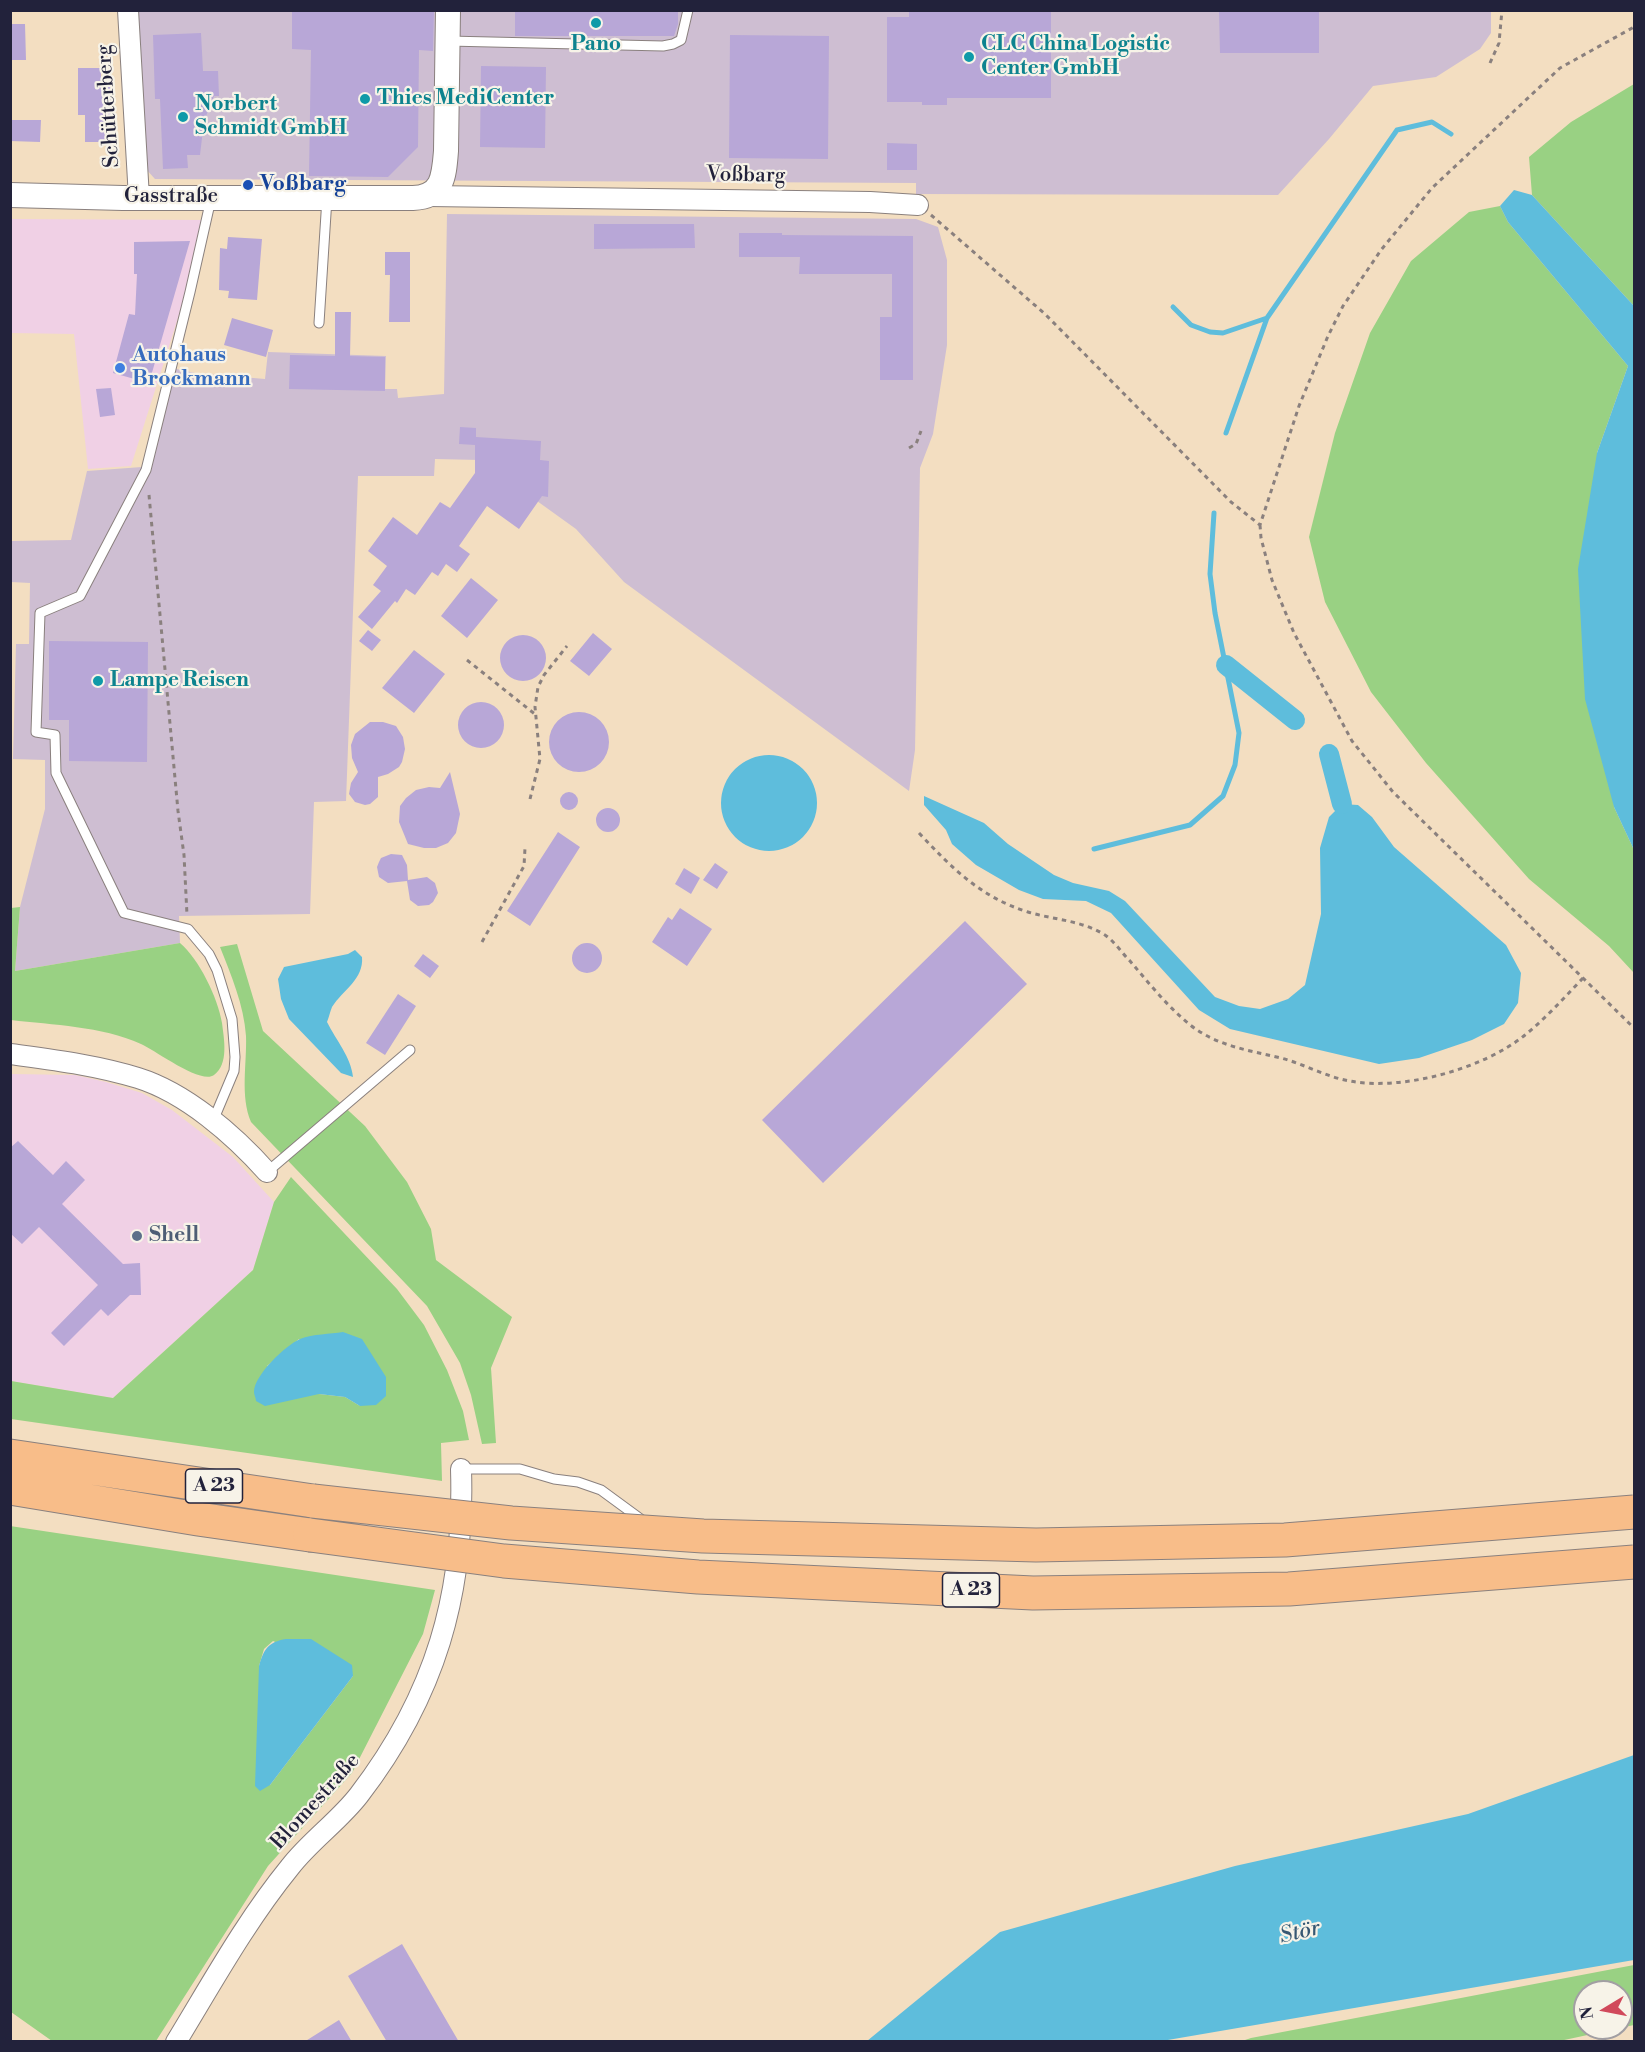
<!DOCTYPE html>
<html>
<head>
<meta charset="utf-8">
<style>
  body { margin:0 }
  #map { position:relative; width:1645px; height:2052px; overflow:hidden; background:#f3dec1; font-family:"Libre Bodoni",serif }
  canvas { display:block }
  .frame { position:absolute; inset:0; border:12px solid #22223b; pointer-events:none }
  .north { position:absolute; left:1573px; top:1980px; width:60px; height:60px; box-sizing:border-box; background:#f7f3e8; border:2px solid #a29fa3; border-radius:50%; rotate:260deg; font-size:16px; font-weight:700; line-height:24px; text-align:center; color:#22223b }
  .north::after { content:''; display:block; margin:auto; width:21px; height:27px; background:#d1495b; clip-path:polygon(50% 0,100% 100%,50% 72%,0 100%) }
</style>
</head>
<body>
<div id="map">
<canvas width="1645" height="2052"></canvas>
<div class="frame"></div>
<div class="north">N</div>
</div>
<script>
const ctx = document.querySelector('canvas').getContext('2d');
ctx.lineJoin = 'round';
function fillPath(path, color) { ctx.fillStyle = color; ctx.fill(path, 'evenodd'); }
function strokePath(path, color, width, dash) { ctx.strokeStyle = color; ctx.lineWidth = width; ctx.lineCap = dash ? 'butt' : 'round'; ctx.setLineDash(dash || []); ctx.stroke(path); }
function drawText(font, color, halo, rows, align = 'center') {
  ctx.font = font + ' "Libre Bodoni",serif'; ctx.lineWidth = 4.5; ctx.setLineDash([]); ctx.textBaseline = 'middle'; ctx.strokeStyle = halo; ctx.fillStyle = color; for (const [text, x, y, turn = 0] of rows) {
    ctx.save(); ctx.translate(x, y); ctx.rotate((+turn || 0) * Math.PI / 180); ctx.textAlign = isNaN(turn) ? turn : align; if (halo) ctx.strokeText(text, 0, 0); ctx.fillText(text, 0, 0); ctx.restore();
  }
}
const built = new Path2D(`
  M11 219 209 220 131 466 88 469 74 334 11 333Z
  M10 1074 75 1075 106 1082 142 1093 172 1110 233 1157 274 1202 253 1270 113 1398 11 1381Z`);
const industrial = new Path2D(`
  M1491 10V33L1480 49 1436 77 1373 86 1329 139 1278 195 916 194V183L155 179 145 168 135 11Z
  M447 214 916 219 938 227 947 260V345L933 434 920 468 915 750 909 791 624 582 576 529 480 460 435 459 434 476H358L346 801 314 802 310 914 179 916 180 943 15 971 20 907 45 809V760L13 759 16 644H29L30 583 11 582V541L71 540 87 471 142 467 172 368 195 373 265 379 268 352 386 356 385 389H397L398 398 444 394Z`);
const green = new Path2D(`
  M1634 84V306L1532 195 1529 157 1571 122Z
  M1500 206 1508 222 1628 366 1597 453 1614 807 1634 850V973L1609 946 1529 879 1426 763 1371 692 1325 602 1309 537 1335 433 1370 333 1411 261 1469 212Z
  M20 907 15 971 180 943C199 959 218 998 222 1023 224 1039 229 1064 214 1075 201 1085 155 1050 141 1044 101 1026 53 1025 11 1020V908Z
  M237 944 263 1031 365 1126 407 1182 431 1229 436 1260 512 1317 491 1368 496 1443 482 1444 471 1395 460 1363 427 1306 251 1122C240 1096 247 1064 246 1036 244 1005 231 975 220 947Z
  M291 1177 397 1289 424 1325 447 1370 463 1411 469 1440 441 1443 442 1481 11 1419V1381L113 1398 253 1270 274 1202ZM299 1339 360 1406 345 1397 319 1394 267 1366Z
  M10 1526 435 1590 423 1634 352 1773 268 1866 156 2041H52L11 2012ZM273 1641 353 1676 270 1785 259 1666 264 1649Z
  M1634 1965V2025L1555 2042 1242 2041 1251 2038ZM1585 1992H1621V2028H1585Z`);
const water = new Path2D(`
  M1514 190 1532 195 1634 306V850L1614 807 1585 699 1578 569 1597 453 1628 366 1508 222 1500 206Z
  M721 803a48 48 0 1 1 96 0a48 48 0 1 1-96 0Z
  M924 796 984 823 1008 844 1054 875 1073 883 1109 891 1125 901 1215 997 1239 1006 1260 1009 1288 999 1305 985 1321 914 1320 848 1329 817 1342 804 1358 805 1372 817 1394 847 1506 945 1521 973 1518 1003 1504 1024 1472 1040 1419 1058 1379 1064 1230 1029 1199 1010 1111 913 1086 901 1043 899 1019 890 976 865 952 844 946 830 924 805Z
  M355 950 362 957C364 979 343 990 332 1007 330 1012 329 1017 327 1022 336 1040 351 1057 353 1077L341 1073 289 1019 281 999 278 979 284 967 348 954Z
  M343 1332 362 1339 386 1377V1396L376 1405 360 1406 345 1397 319 1394 265 1406 256 1401C256 1398 254 1395 254 1392 254 1375 286 1345 300 1339 313 1334 330 1334 343 1332Z
  M286 1639H311L352 1665 353 1676 270 1785 260 1791 255 1786 259 1666C264 1649 268 1642 286 1639Z
  M1634 1755V1960L1162 2041H867L1000 1932 1235 1866 1468 1814Z`);
const stream = new Path2D(`
  M1173 307 1191 325 1210 332 1223 333 1267 318 1397 130 1432 122 1451 134
  M1226 433 1267 318
  M1094 849 1190 825 1223 796 1235 765 1239 733 1215 613 1210 574 1214 513`);
const canal = new Path2D(`
  M1226 665 1295 720
  M1329 754 1342 804`);
const building = new Path2D(`
  M292 10H434L433 51 419 50 418 147 388 177 309 176 311 50 292 49Z
  M515 10H678V24L674 36H515Z
  M909 10H1051V98H947V105H922V102H887V17H909Z
  M1219 10H1319V53H1220Z
  M10 24H25L26 60H10Z
  M201 33 203 71H218L219 96H214L204 121 200 155H187L188 168 163 169 160 99H155L153 35Z
  M730 35 829 36 828 159 729 158Z
  M481 66 546 67 545 148 480 147Z
  M78 68H101V79H112L114 142H85V115H78Z
  M10 120H41L40 142 10 141Z
  M887 143 917 144V170H887Z
  M594 224H694L695 248 594 249Z
  M739 233H782V235L913 236V380H880V317H892V274H799L800 257H739Z
  M228 237 262 239 257 300 228 298 229 291 219 290 220 248 227 249Z
  M190 241 149 383 113 373 129 314 135 315 137 274H134V242Z
  M385 252H410V322H389L390 275H385Z
  M335 312H351L350 356 385 357V391L289 389 290 355 335 356Z
  M232 318 273 330 266 357 224 345Z
  M111 388 115 415 100 417 96 389Z
  M460 427 476 428V437L541 441 540 460 549 461 548 497 542 496 519 529 487 506 459 546 470 554 457 572 446 564 438 576 432 572 415 595 406 589 397 603 395 601 372 629 358 617 381 591 373 585 387 566 368 551 393 517 417 535 440 502 450 508 475 473V445L459 444Z
  M471 578 498 600 467 638 441 616Z
  M368 630 381 640 372 651 359 641Z
  M593 633 612 649 589 676 570 661Z
  M500 658a23 23 0 1 1 46 0a23 23 0 1 1-46 0Z
  M49 641 148 642 147 762 69 761V720H49Z
  M414 650 445 674 414 713 382 688Z
  M458 725a23 23 0 1 1 46 0a23 23 0 1 1-46 0Z
  M549 742a30 30 0 1 1 60 0a30 30 0 1 1-60 0Z
  M370 722H383L396 726 403 737 405 749 402 762 399 767 388 774 378 777V797L370 804 365 805 355 802 349 794 351 783 358 772 352 758 351 745 355 734Z
  M450 772 460 814 456 833 448 843 436 848H424L408 844 399 822 400 806 406 798 416 790 429 787 440 788Z
  M560 801a9 9 0 1 1 18 0a9 9 0 1 1-18 0Z
  M596 820a12 12 0 1 1 24 0a12 12 0 1 1-24 0Z
  M558 832 580 847 530 926 507 911Z
  M391 854 402 855 407 865 408 880 427 877 435 883 438 893 433 902 429 905 418 906 410 900 407 881 388 883 379 877 377 867 379 862 381 858Z
  M715 863 728 872 717 889 703 880Z
  M684 868 700 878 691 894 675 884Z
  M680 908 712 929 687 966 652 942 668 917 672 920Z
  M965 921 1027 984 823 1183 762 1120Z
  M572 958a15 15 0 1 1 30 0a15 15 0 1 1-30 0Z
  M423 954 439 966 430 978 414 966Z
  M398 994 416 1006 385 1055 366 1043Z
  M18 1141 53 1175 66 1161 85 1180 62 1204 123 1264 140 1263 141 1295H130L108 1316 101 1309 64 1346 51 1333 98 1285 39 1227 22 1244 10 1233V1148Z
  M402 1944 459 2042H387L348 1976Z
  M339 2020 352 2042H304Z`);
const path = new Path2D(`
  M1490 63 1499 43 1502 10
  M931 215 1045 314 1231 502 1260 525 1299 406 1328 336 1343 306 1381 250 1432 188 1560 68 1634 27
  M909 448 916 444 921 431
  M149 495 178 811 184 855 187 915
  M1260 525 1261 538 1272 580 1294 633 1352 741 1393 792 1634 1028
  M467 660 536 715
  M530 799 540 759 535 707 538 687 544 675 567 646
  M919 833C952 868 980 897 1028 912 1054 920 1081 920 1105 935 1114 941 1122 953 1130 961 1148 982 1167 1006 1189 1024 1216 1046 1248 1050 1281 1058 1304 1064 1326 1077 1350 1081 1403 1091 1483 1069 1525 1035 1546 1018 1564 998 1583 978
  M482 942 524 866 525 848`);
const service = new Path2D(`
  M448 41 663 46 673 44 681 40 688 10
  M211 199 190 292 146 470 80 596 40 613 36 732 55 735 56 773 124 913 188 929 209 954 217 970 232 1019 235 1057 234 1071 213 1121
  M319 323 327 198
  M267 1172 410 1050
  M461 1469H520L554 1479 578 1482 601 1490 646 1523`);
const minor = new Path2D(`
  M128 10 139 198
  M429 196 870 202 918 205
  M10 1054C54 1060 96 1065 138 1078 186 1093 234 1135 267 1172
  M176 2042C212 1983 246 1921 290 1867 310 1841 339 1821 359 1795 435 1696 465 1594 461 1469`);
const tertiary = new Path2D(`
  M10 195 123 198H413C443 197 444 176 446 151L448 10`);
const motorway = new Path2D(`
  M10 1456 313 1501
  M10 1488 198 1519 310 1535`);
const motorwayBridge = new Path2D(`
  M313 1501 511 1523 703 1536 1036 1545 1285 1540 1634 1512
  M310 1535 504 1561 698 1577 1033 1593 1289 1589 1634 1562`);
const markers = [
  [596,23,6,"#0f9aa8"],
  [969,57,6,"#0f9aa8"],
  [365,99,6,"#0f9aa8"],
  [183,117,6,"#0f9aa8"],
  [248,185,6,"#1a4fb4"],
  [120,368,6,"#3f7fe0"],
  [98,681,6,"#0f9aa8"],
  [137,1236,6,"#5c6f8a"]
];
const shields = [
  [214,1486,57],
  [971,1590,57]
];
const shieldNames = [
  ["A 23",214,1486],
  ["A 23",971,1590]
];
const cultureNames = [
  ["Pano",596,45,"center"],
  ["CLC China Logistic",981,45],
  ["Center GmbH",981,69],
  ["Thies MediCenter",377,99],
  ["Norbert",195,105],
  ["Schmidt GmbH",195,129],
  ["Lampe Reisen",110,681]
];
const streetNames = [
  ["Schütterberg",109,106,-94],
  ["Voßbarg",746,176,1],
  ["Gasstraße",171,197],
  ["Blomestraße",316,1802,-48]
];
const transitNames = [
  ["Voßbarg",260,185]
];
const shopNames = [
  ["Autohaus",132,356],
  ["Brockmann",132,380]
];
const serviceNames = [
  ["Shell",149,1236]
];
const waterNames = [
  ["Stör",1300,1933,-13]
];
fillPath(built, '#f0d0e5');
fillPath(industrial, '#cebed2');
fillPath(green, '#99d183');
fillPath(water, '#5ebddc');
strokePath(stream, '#5ebddc', 5);
strokePath(canal, '#5ebddc', 20);
fillPath(building, '#b8a7d7');
strokePath(service, '#8a807e', 11);
strokePath(minor, '#8a807e', 22);
strokePath(tertiary, '#8a807e', 26);
strokePath(motorway, '#8a807e', 35);
strokePath(path, '#8a807e', 3, [4.5, 4.5]);
strokePath(service, '#fff', 9);
strokePath(minor, '#fff', 20);
strokePath(tertiary, '#fff', 24);
strokePath(motorway, '#f8bd89', 33);
strokePath(motorwayBridge, '#8a807e', 35, []);
strokePath(motorwayBridge, '#f8bd89', 33);
for (const [x, y, r, color] of markers) { const dot = new Path2D(); dot.arc(x, y, r, 0, 2 * Math.PI); ctx.fillStyle = color; ctx.fill(dot); strokePath(dot, '#f7f3e8', 2); }
for (const [x, y, w] of shields) { const box = new Path2D(); box.roundRect(x - w / 2, y - 17, w, 34, 4.5); ctx.fillStyle = '#f7f3e8'; ctx.fill(box); strokePath(box, '#22223b', 1.5); }
drawText('bold 20px', '#22223b', null, shieldNames);
drawText('bold 21px', '#0d838f', '#f7f3e8', cultureNames, 'left');
drawText('21px', '#22223b', '#f7f3e8', streetNames);
drawText('bold 21px', '#164399', '#f7f3e8', transitNames, 'left');
drawText('bold 21px', '#366cbe', '#f7f3e8', shopNames, 'left');
drawText('bold 21px', '#4e5e75', '#f7f3e8', serviceNames, 'left');
drawText('italic 22px', '#375873', '#f7f3e8', waterNames);
</script>
</body>
</html>
